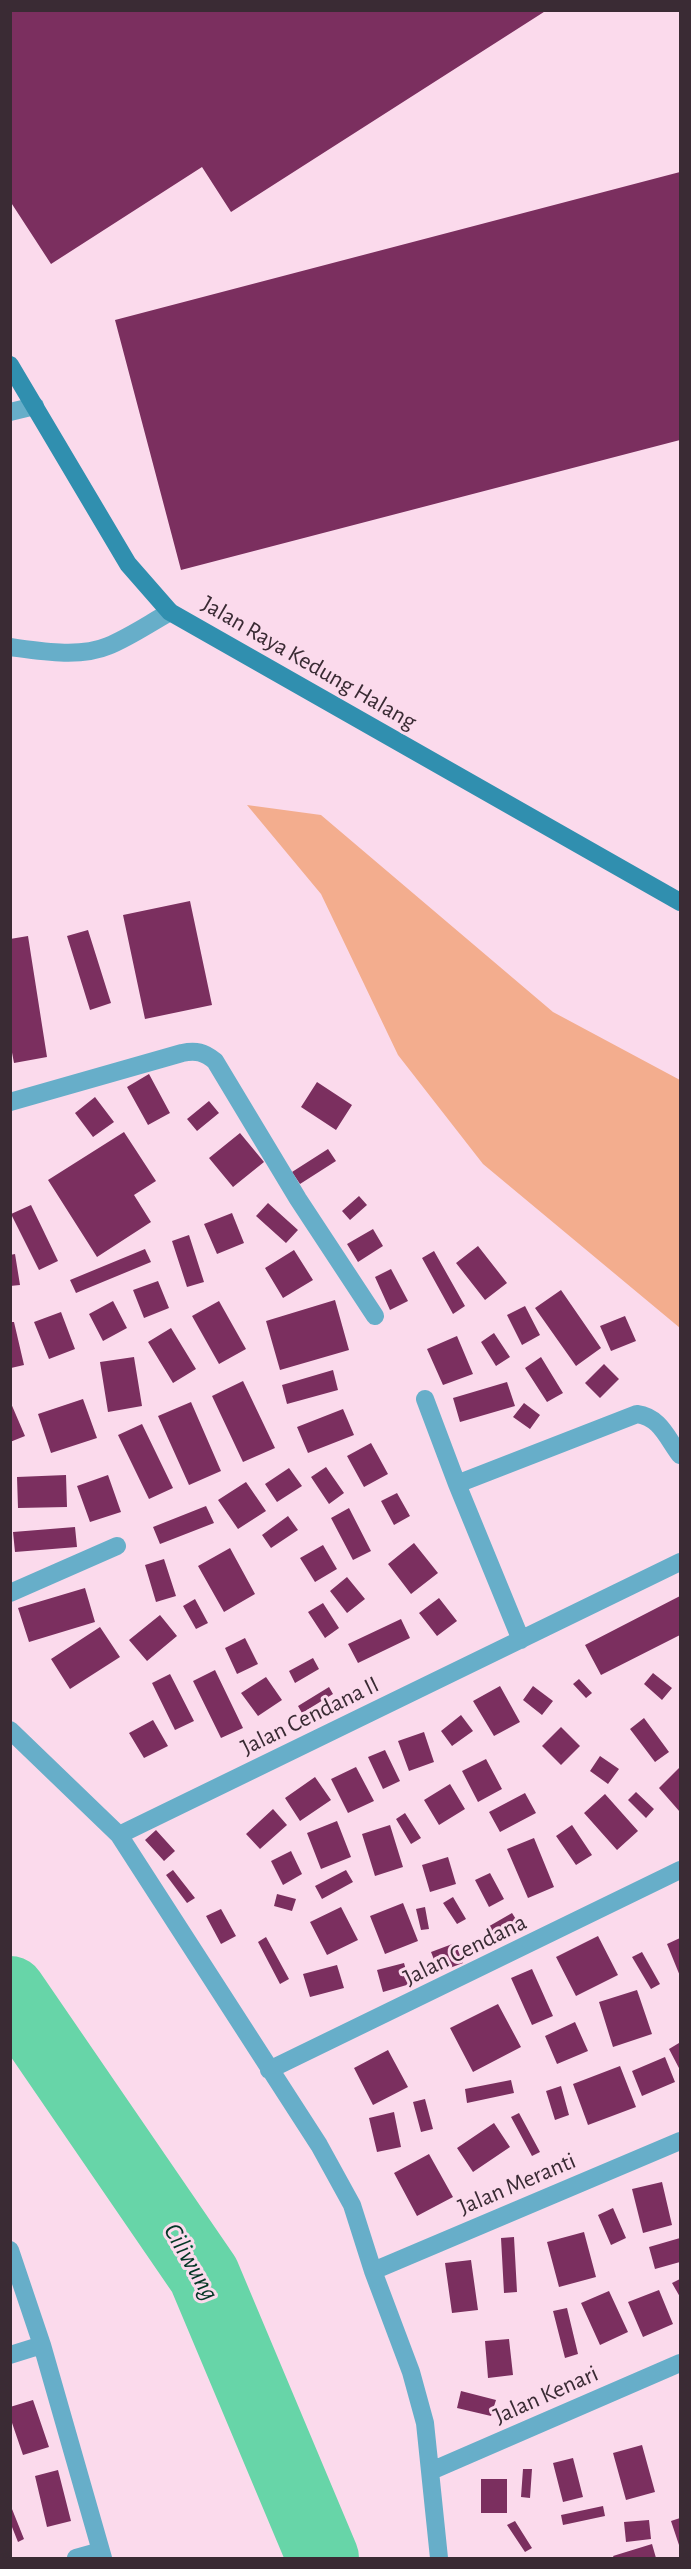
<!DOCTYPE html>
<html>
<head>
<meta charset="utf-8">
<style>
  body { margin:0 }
  #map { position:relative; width:691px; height:2569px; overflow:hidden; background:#fbdaec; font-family:"Alegreya Sans",sans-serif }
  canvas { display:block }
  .frame { position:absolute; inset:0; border:12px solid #3a2b34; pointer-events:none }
</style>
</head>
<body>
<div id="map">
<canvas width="691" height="2569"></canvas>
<div class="frame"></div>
</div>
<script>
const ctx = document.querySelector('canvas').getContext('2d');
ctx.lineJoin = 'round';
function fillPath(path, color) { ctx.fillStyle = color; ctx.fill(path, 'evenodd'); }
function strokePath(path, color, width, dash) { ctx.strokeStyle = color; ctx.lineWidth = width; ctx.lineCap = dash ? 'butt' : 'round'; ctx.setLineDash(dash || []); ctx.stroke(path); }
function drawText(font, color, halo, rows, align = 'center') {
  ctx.font = font + ' "Alegreya Sans",sans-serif'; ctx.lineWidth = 6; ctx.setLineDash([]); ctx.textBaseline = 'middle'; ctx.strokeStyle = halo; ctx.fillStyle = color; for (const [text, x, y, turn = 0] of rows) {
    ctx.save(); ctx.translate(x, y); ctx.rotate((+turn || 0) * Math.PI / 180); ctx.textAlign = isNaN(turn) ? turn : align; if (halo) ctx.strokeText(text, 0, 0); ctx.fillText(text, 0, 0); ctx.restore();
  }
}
const green = new Path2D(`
  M247 805 321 815 553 1012 680 1080V1328L483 1164 398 1055 321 894Z`);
const river = new Path2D(`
  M10 1992 204 2275 323 2558`);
const building = new Path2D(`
  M10 10H547L231 212 202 167 51 264 10 201Z
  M680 172V440L181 570 115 320Z
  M190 901 212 1005 145 1019 123 915Z
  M88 930 111 1003 90 1010 67 936Z
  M28 936 47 1057 14 1063 10 1042V939Z
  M149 1074 170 1113 148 1125 127 1087Z
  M317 1082 352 1105 336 1130 301 1107Z
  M95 1097 114 1122 93 1137 75 1113Z
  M209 1101 219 1113 197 1131 187 1119Z
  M124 1132 156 1181 134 1195 151 1222 97 1257 48 1180Z
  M240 1133 264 1162 233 1187 209 1158Z
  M328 1149 336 1161 300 1184 292 1172Z
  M359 1196 367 1205 350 1220 342 1211Z
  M268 1203 298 1230 286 1243 256 1216Z
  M31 1205 58 1261 39 1270 11 1214Z
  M232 1213 244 1243 217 1254 204 1224Z
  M373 1229 383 1246 358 1262 347 1244Z
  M189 1235 204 1282 187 1287 172 1241Z
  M478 1246 507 1283 485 1300 456 1263Z
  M145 1249 151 1262 76 1293 70 1280Z
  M294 1250 313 1280 283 1298 265 1268Z
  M434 1251 465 1306 453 1314 422 1258Z
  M15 1254 20 1285 10 1286V1255Z
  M391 1269 408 1301 390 1310 375 1277Z
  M158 1281 169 1308 144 1318 133 1290Z
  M561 1290 601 1348 576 1366 535 1308Z
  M335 1300 349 1350 280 1370 266 1321Z
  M113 1301 127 1328 103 1341 89 1314Z
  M219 1301 246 1349 219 1364 192 1316Z
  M525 1306 540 1335 522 1345 507 1315Z
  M61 1312 75 1349 49 1359 34 1322Z
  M625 1316 636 1341 611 1351 600 1326Z
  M10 1322H14L24 1365 11 1368Z
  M171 1328 196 1369 173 1383 148 1342Z
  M494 1333 510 1357 496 1366 481 1342Z
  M457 1336 473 1374 443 1385 427 1349Z
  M134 1357 142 1406 108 1412 100 1362Z
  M541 1357 563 1393 547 1402 525 1368Z
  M604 1364 619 1379 600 1398 585 1383Z
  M333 1370 338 1390 287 1404 282 1385Z
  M243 1381 275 1448 243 1462 212 1396Z
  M507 1382 515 1406 460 1422 453 1398Z
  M83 1399 97 1438 51 1453 38 1414Z
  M10 1401 25 1436 10 1442Z
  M191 1402 221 1471 189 1485 158 1416Z
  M524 1403 540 1415 530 1429 513 1417Z
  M343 1409 354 1435 308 1453 297 1427Z
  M142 1424 173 1488 149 1499 118 1435Z
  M371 1443 388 1474 364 1487 347 1456Z
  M326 1467 344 1493 329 1504 311 1477Z
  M289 1468 302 1486 277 1502 265 1484Z
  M66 1475 67 1507 18 1508 17 1477Z
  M108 1475 121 1512 90 1522 77 1486Z
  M246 1482 266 1511 238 1529 218 1500Z
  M397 1493 410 1516 394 1525 381 1501Z
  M206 1506 214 1523 160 1544 153 1527Z
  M349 1508 371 1551 353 1560 331 1518Z
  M288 1516 298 1530 271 1548 262 1535Z
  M75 1527 77 1547 15 1552 13 1532Z
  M414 1543 438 1573 411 1594 388 1564Z
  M323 1545 337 1569 315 1582 300 1558Z
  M230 1548 255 1594 224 1612 198 1566Z
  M164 1559 176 1596 156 1602 145 1565Z
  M347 1577 365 1599 347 1613 330 1591Z
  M85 1588 95 1622 29 1642 18 1608Z
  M680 1596V1635L601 1675 585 1645Z
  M439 1598 457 1621 437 1636 419 1613Z
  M195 1599 208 1623 196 1629 183 1606Z
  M323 1603 339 1628 325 1638 308 1612Z
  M160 1615 177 1636 147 1661 129 1640Z
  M401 1619 410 1638 358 1663 348 1644Z
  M100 1627 120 1657 70 1689 51 1659Z
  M245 1638 258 1664 237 1674 225 1648Z
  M313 1658 319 1669 295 1683 289 1671Z
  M215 1670 243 1728 221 1738 193 1681Z
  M653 1673 672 1688 662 1700 644 1684Z
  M170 1674 194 1721 175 1730 152 1683Z
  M266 1677 282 1700 258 1716 241 1693Z
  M579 1679 592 1693 586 1698 573 1684Z
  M500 1686 520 1722 494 1736 473 1701Z
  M533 1686 553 1701 542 1715 523 1700Z
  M329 1687 333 1694 302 1713 298 1706Z
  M461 1715 473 1731 452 1746 441 1731Z
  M644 1718 669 1752 655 1762 630 1729Z
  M153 1720 168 1746 144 1758 129 1733Z
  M561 1727 580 1746 561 1765 542 1746Z
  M424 1732 434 1762 409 1771 398 1741Z
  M385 1750 400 1781 383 1789 368 1757Z
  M600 1756 619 1769 608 1784 590 1771Z
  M486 1759 502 1789 478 1802 462 1771Z
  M356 1767 374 1801 348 1813 331 1779Z
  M680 1767V1812L659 1788Z
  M315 1777 331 1800 300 1821 285 1798Z
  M450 1784 465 1809 439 1825 424 1800Z
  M636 1792 654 1809 646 1818 628 1800Z
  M525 1793 536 1813 500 1832 489 1812Z
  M605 1794 638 1831 617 1850 584 1813Z
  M273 1809 287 1825 260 1849 246 1834Z
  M405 1813 421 1838 411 1844 396 1819Z
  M337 1821 351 1857 321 1869 307 1833Z
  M390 1825 403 1867 375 1876 362 1834Z
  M572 1825 592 1855 576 1865 556 1836Z
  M156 1830 175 1851 164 1861 145 1840Z
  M534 1838 554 1887 528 1898 507 1849Z
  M291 1851 302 1874 283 1885 271 1861Z
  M448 1857 456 1884 430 1892 422 1865Z
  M173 1870 195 1898 187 1903 166 1875Z
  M346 1870 353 1882 322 1899 315 1886Z
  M490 1873 504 1899 489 1907 475 1880Z
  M277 1894 296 1899 292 1911 274 1906Z
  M453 1897 466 1919 457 1924 443 1903Z
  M403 1903 418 1941 385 1954 370 1916Z
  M341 1907 358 1940 327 1955 310 1922Z
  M425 1907 429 1929 421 1930 416 1909Z
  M221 1909 236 1936 221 1944 206 1916Z
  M512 1913 519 1924 493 1940 486 1928Z
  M598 1936 618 1975 576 1996 556 1957Z
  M266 1937 289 1979 280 1984 258 1942Z
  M680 1938V1976L667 1944Z
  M455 1943 463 1963 439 1972 431 1952Z
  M642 1952 660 1984 651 1989 632 1957Z
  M404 1963 410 1984 383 1992 377 1970Z
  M337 1965 344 1988 310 1997 303 1974Z
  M532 1969 553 2016 532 2025 511 1978Z
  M637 1990 652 2034 613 2047 599 2002Z
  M498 2004 521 2047 473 2072 450 2028Z
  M575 2022 588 2051 557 2064 545 2036Z
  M679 2043 680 2046V2070L669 2049Z
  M388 2050 408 2087 373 2105 354 2068Z
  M665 2057 675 2082 642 2096 632 2071Z
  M620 2066 636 2107 588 2125 573 2084Z
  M511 2080 514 2093 467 2103 465 2089Z
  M561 2086 569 2115 555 2120 546 2091Z
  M425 2099 433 2129 421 2132 413 2102Z
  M394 2112 401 2147 377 2152 369 2118Z
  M519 2113 540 2152 532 2156 511 2117Z
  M494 2123 510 2147 473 2172 457 2148Z
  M429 2154 453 2197 417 2216 394 2173Z
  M662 2182 672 2225 643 2233 632 2189Z
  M613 2208 626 2238 611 2245 598 2215Z
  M584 2232 596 2277 559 2287 547 2242Z
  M514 2237 517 2292 504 2293 501 2238Z
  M680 2238V2262L655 2269 649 2247Z
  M471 2260 478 2310 452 2313 445 2263Z
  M680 2279V2297L672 2283Z
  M659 2290 673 2324 643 2337 628 2302Z
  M609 2291 628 2332 600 2345 581 2303Z
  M567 2308 578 2354 565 2358 553 2311Z
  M509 2339 513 2375 488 2378 485 2341Z
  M461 2391 496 2400 491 2416 457 2408Z
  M33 2400 49 2447 23 2455 10 2417V2407Z
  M642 2445 655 2492 626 2500 613 2453Z
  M573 2458 583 2497 563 2502 553 2463Z
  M523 2469H532L530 2498 521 2497Z
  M58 2470 71 2521 47 2527 35 2476Z
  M481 2479H507V2513H481Z
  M10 2504 24 2539 18 2542 10 2522Z
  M603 2506 605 2516 563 2525 561 2515Z
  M680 2518V2548L671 2521Z
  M649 2520 651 2539 626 2542 624 2522Z
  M515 2521 532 2548 525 2552 507 2525Z
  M652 2544 656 2558H614L613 2556Z`);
const lane = new Path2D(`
  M10 412 35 406`);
const street = new Path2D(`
  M10 647C40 651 80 658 108 646 130 637 150 623 170 612
  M10 1102 182 1053C196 1050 204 1052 215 1061L298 1199 375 1316
  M425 1399 457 1484
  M10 1593 117 1546
  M521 1640 457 1484 637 1414C660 1417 667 1438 680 1455
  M10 1730 119 1835 319 2145 352 2205 373 2271 411 2372 425 2423 439 2558
  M119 1835 680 1562
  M269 2070 680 1870
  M10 2250 42 2345 103 2558
  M373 2271 680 2141
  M10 2355 42 2345
  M431 2471 680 2363
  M76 2558 101 2551`);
const secondary = new Path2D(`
  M10 365 128 564 170 612 680 902`);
const streetNames = [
  ["Jalan Raya Kedung Halang",309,663,30],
  ["Jalan Cendana II",310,1716,-26],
  ["Jalan Cendana",465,1950,-26],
  ["Jalan Meranti",517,2184,-23],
  ["Jalan Kenari",546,2395,-24]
];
const waterNames = [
  ["Ciliwung",191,2262,60]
];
fillPath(green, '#f3ad8e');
strokePath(river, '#67d5a8', 72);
fillPath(building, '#7b2f5f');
strokePath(lane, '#67aec9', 18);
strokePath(street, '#67aec9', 18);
strokePath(secondary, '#308faf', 18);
drawText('24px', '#3a2b34', '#fbdaec', streetNames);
drawText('italic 26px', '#033625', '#fbdaec', waterNames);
</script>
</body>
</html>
